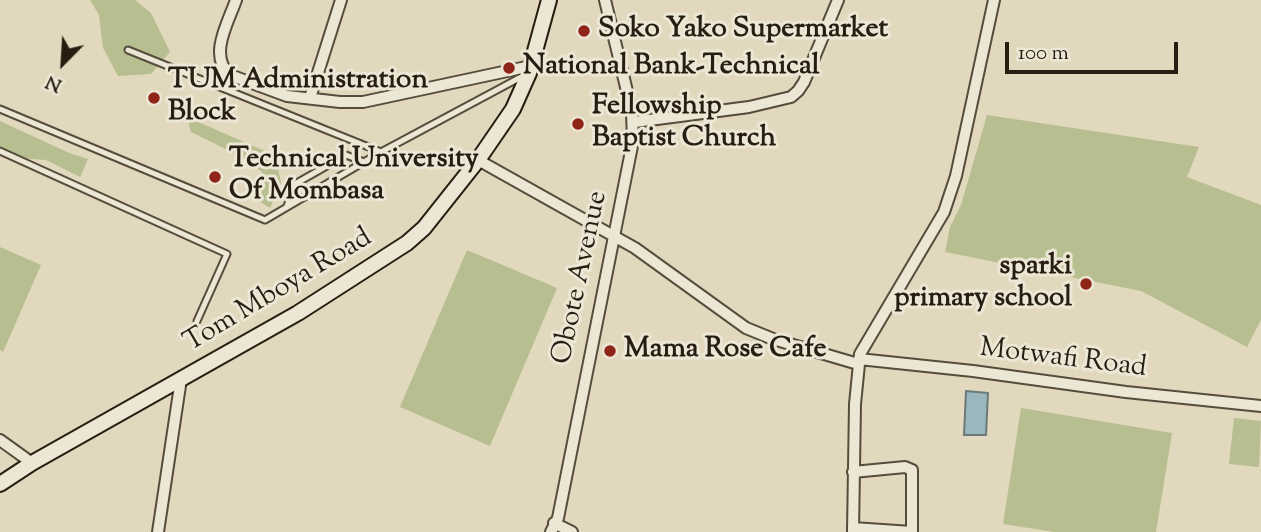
<!DOCTYPE html>
<html>
<head>
<meta charset="utf-8">
<style>
  body { margin:0 }
  #map { position:relative; width:1261px; height:532px; overflow:hidden; background:#e2d8be; font-family:"Sorts Mill Goudy",serif }
  canvas { display:block }
  .north { position:absolute; left:28px; top:28px; width:70px; height:70px; -webkit-text-stroke:5px #ece6d5; paint-order:stroke; rotate:204deg; font-size:19px; font-weight:700; line-height:28px; text-align:center; color:#271d11 }
  .north::after { content:''; display:block; margin:auto; width:24px; height:32px; background:#271d11; clip-path:polygon(50% 0,100% 100%,50% 72%,0 100%) }
  .scale { position:absolute; left:1005px; top:42px; width:173px; height:32px; box-sizing:border-box; border:4px solid #271d11; border-top:0; padding-left:9px; font-size:21px; line-height:24px; white-space:nowrap; color:#271d11; -webkit-text-stroke:5px #ece6d5; paint-order:stroke }
</style>
</head>
<body>
<div id="map">
<canvas width="1261" height="532"></canvas>
<div class="north">N</div>
<div class="scale">100 m</div>
</div>
<script>
const ctx = document.querySelector('canvas').getContext('2d');
ctx.lineJoin = 'round';
function fillPath(path, color) { ctx.fillStyle = color; ctx.fill(path, 'evenodd'); }
function strokePath(path, color, width, dash) { ctx.strokeStyle = color; ctx.lineWidth = width; ctx.lineCap = dash ? 'butt' : 'round'; ctx.setLineDash(dash || []); ctx.stroke(path); }
function drawText(font, color, halo, rows, align = 'center') {
  ctx.font = font + ' "Sorts Mill Goudy",serif'; ctx.lineWidth = 6; ctx.setLineDash([]); ctx.textBaseline = 'middle'; ctx.strokeStyle = halo; ctx.fillStyle = color; for (const [text, x, y, turn = 0] of rows) {
    ctx.save(); ctx.translate(x, y); ctx.rotate((+turn || 0) * Math.PI / 180); ctx.textAlign = isNaN(turn) ? turn : align; if (halo) ctx.strokeText(text, 0, 0); ctx.fillText(text, 0, 0); ctx.restore();
  }
}
const green = new Path2D(`
  M90 0H135L151 13 170 52 151 74 118 76 103 48 99 15Z
  M987 115 1199 147 1187 177 1261 205V320L1247 347 1141 291 945 252 950 227 961 205Z
  M187 117 276 156 281 184 270 208 245 192 258 187 262 172 242 157 191 132Z
  M0 121 67 152 88 159 80 177 46 160 2 157 0 154Z
  M0 247 41 265 3 352 0 350Z
  M467 250 557 288 490 446 400 407Z
  M1021 408 1172 433 1156 532H1054L1003 524Z
  M1234 418 1261 421 1259 467 1229 464Z`);
const water = new Path2D(`
  M966 391 988 393 986 435H964Z`);
const lane = new Path2D(`
  M128 50 381 152
  M0 109 265 220 381 152 523 76
  M0 151 227 254 197 321
  M287 206 295 184 346 155 364 162`);
const street = new Path2D(`
  M236 0C228 23 208 56 230 75L287 96 340 102H363L531 66
  M310 98 341 0
  M634 122 749 107 791 97 798 91 804 82 838 0
  M478 160 635 248 746 328 773 339 858 364
  M859 359 973 371 1126 392 1261 406
  M0 440 32 463
  M853 472 905 467 912 470V531
  M554 523 572 532
  M853 528 912 532
  M158 532 181 379
  M551 532 558 518 633 141 632 112 605 0
  M853 532 855 404 860 354 944 212 956 176 994 0`);
const secondary = new Path2D(`
  M0 484 32 463 298 313 407 243 424 228 478 160 513 109 529 73 549 0`);
const markers = [
  [584,31,7,"#8f2418"],
  [509,68,7,"#8f2418"],
  [154,98,7,"#8f2418"],
  [578,124,7,"#8f2418"],
  [215,177,7,"#8f2418"],
  [1086,284,7,"#8f2418"],
  [610,351,7,"#8f2418"]
];
const poiNames = [
  ["Soko Yako Supermarket",598,31],
  ["National Bank-Technical",523,68],
  ["TUM Administration",168,82],
  ["Block",168,114],
  ["Fellowship",592,108],
  ["Baptist Church",592,140],
  ["Technical University",229,161],
  ["Of Mombasa",229,193],
  ["sparki",1072,268,"right"],
  ["primary school",1072,300,"right"],
  ["Mama Rose Cafe",624,351]
];
const streetNames = [
  ["Obote Avenue",582,278,-78],
  ["Tom Mboya Road",279,292,-31],
  ["Motwafi Road",1063,360,7]
];
fillPath(green, '#b7be8f');
fillPath(water, '#99b7bc');
strokePath(water, '#6b7978', 2);
strokePath(lane, '#564c3c', 9);
strokePath(street, '#564c3c', 14);
strokePath(secondary, '#271d11', 18);
strokePath(lane, '#ece6d5', 5);
strokePath(street, '#ece6d5', 10);
strokePath(secondary, '#ece6d5', 14);
for (const [x, y, r, color] of markers) { const dot = new Path2D(); dot.arc(x, y, r, 0, 2 * Math.PI); ctx.fillStyle = color; ctx.fill(dot); strokePath(dot, '#ece6d5', 2.5); }
drawText('bold 28px', '#271d11', '#ece6d5', poiNames, 'left');
drawText('28px', '#271d11', '#ece6d5', streetNames);
</script>
</body>
</html>
